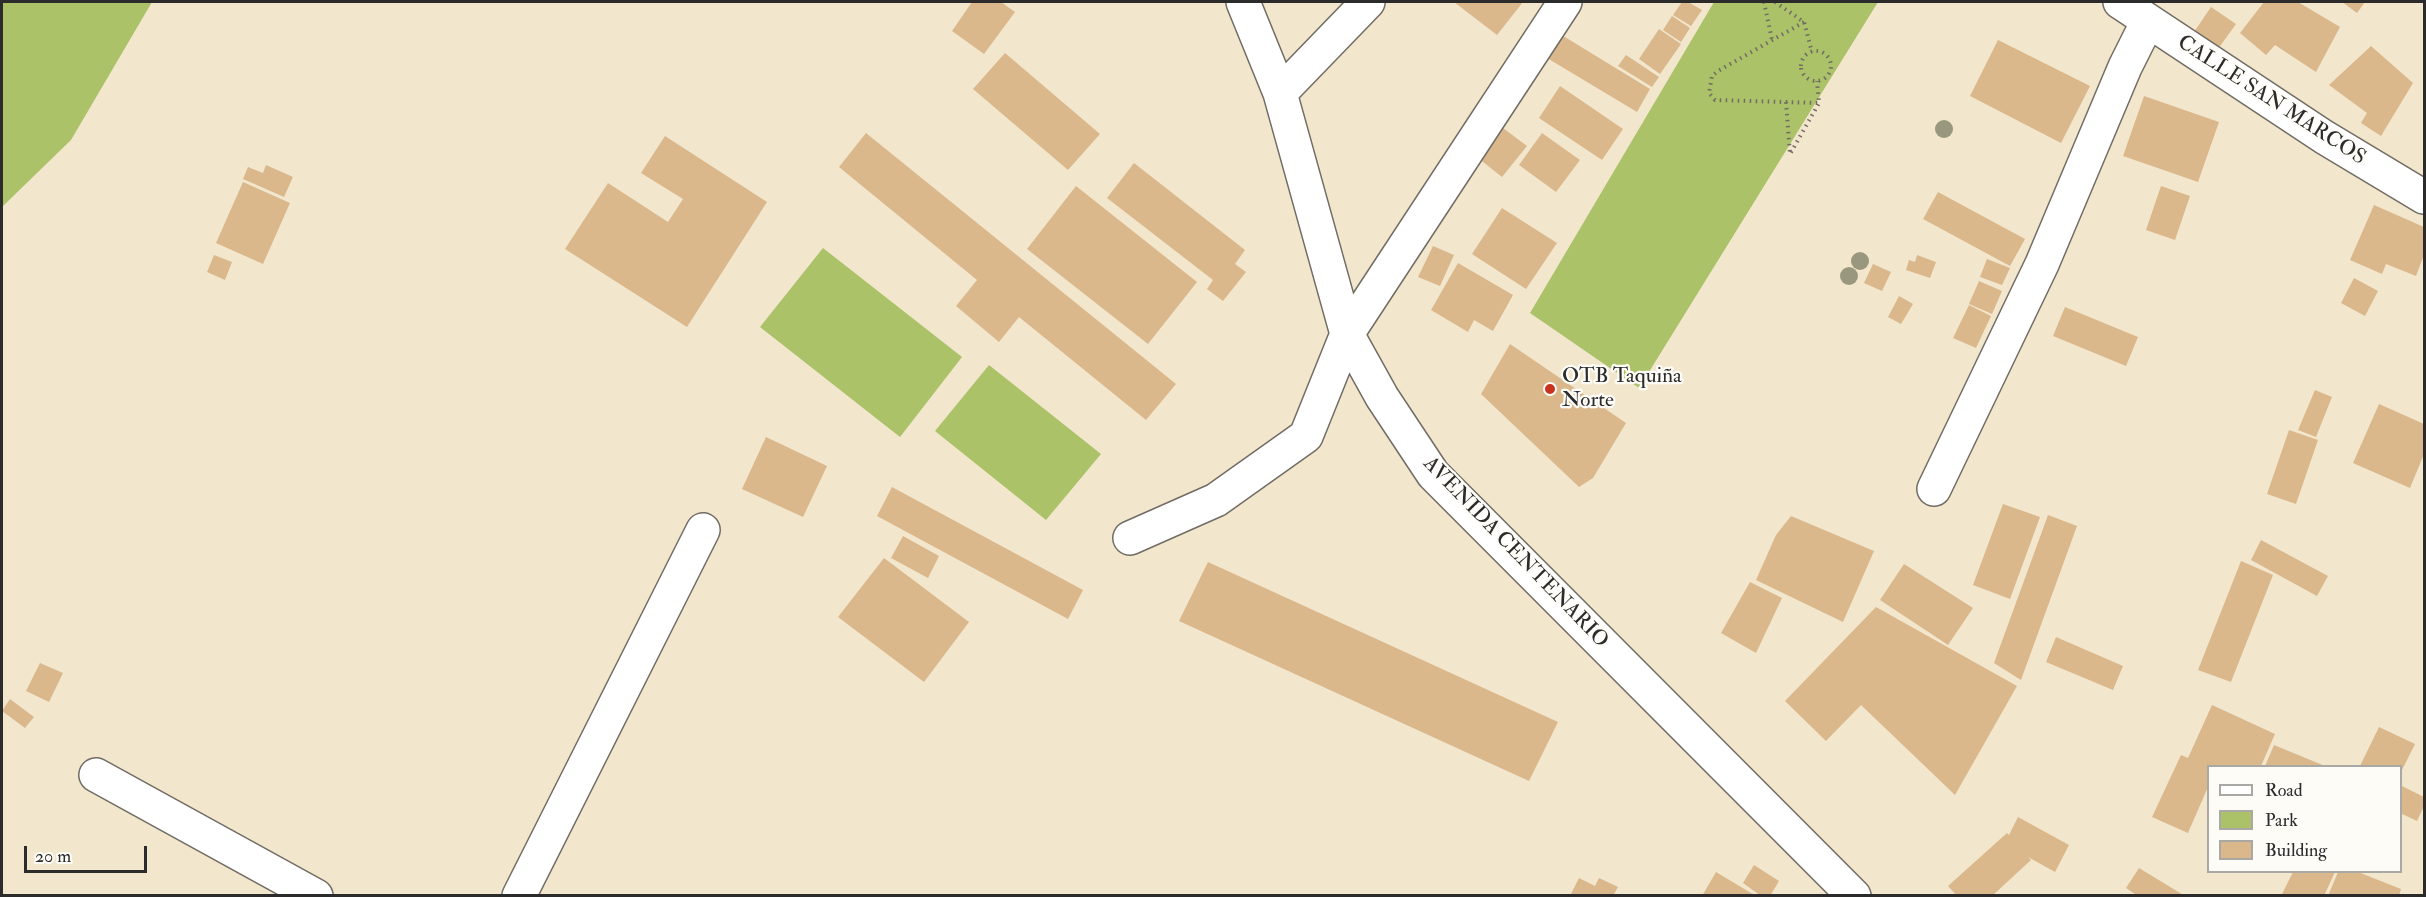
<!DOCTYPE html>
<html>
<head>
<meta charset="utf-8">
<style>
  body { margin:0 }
  #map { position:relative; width:2426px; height:897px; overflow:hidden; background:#f2e6cd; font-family:"IM FELL Double Pica",serif }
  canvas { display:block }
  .frame { position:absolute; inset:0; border:3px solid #2b2b2b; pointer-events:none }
  .legend { position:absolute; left:2207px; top:765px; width:195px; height:108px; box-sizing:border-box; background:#fdfcf7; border:2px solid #a9a8a5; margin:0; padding:8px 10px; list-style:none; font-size:18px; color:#2b2b2b }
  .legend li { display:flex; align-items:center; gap:12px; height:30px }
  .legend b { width:30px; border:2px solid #a9a8a5 }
  .scale { position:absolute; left:24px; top:846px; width:123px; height:27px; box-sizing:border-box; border:3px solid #2b2b2b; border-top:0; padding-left:8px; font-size:18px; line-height:21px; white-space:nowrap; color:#2b2b2b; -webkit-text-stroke:4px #fdfcf7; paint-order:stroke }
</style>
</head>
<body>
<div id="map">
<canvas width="2426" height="897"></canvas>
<div class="frame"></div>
<ul class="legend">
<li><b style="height:8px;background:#fff"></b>Road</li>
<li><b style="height:16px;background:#abc268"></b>Park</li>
<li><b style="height:16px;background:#dab88c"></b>Building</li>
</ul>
<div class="scale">20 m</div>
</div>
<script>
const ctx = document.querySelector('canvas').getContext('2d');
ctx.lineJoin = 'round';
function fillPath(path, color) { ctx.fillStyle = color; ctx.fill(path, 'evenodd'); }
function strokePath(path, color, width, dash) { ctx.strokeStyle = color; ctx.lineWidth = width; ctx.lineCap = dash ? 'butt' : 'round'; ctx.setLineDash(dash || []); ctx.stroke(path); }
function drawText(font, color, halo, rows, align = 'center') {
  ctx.font = font + ' "IM FELL Double Pica",serif'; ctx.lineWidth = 4.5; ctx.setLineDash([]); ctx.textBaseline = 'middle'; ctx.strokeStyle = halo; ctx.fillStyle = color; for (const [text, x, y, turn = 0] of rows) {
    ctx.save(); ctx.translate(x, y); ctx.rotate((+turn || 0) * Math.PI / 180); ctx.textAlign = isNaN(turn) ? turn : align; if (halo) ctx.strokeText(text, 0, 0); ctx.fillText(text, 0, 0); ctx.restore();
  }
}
const green = new Path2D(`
  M2 2H152L71 140 2 207Z
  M1714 2H1878L1639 388 1530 313Z
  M823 248 962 357 900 437 760 327Z
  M989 365 1101 454 1046 520 935 431Z`);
const building = new Path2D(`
  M972 2H1001L1015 12 984 54 952 31Z
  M1454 2H1523L1497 35Z
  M1682 2H1688L1702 10 1691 26 1673 15Z
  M2264 2H2298L2340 27 2316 72 2275 45 2266 55 2240 33Z
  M2342 2H2365L2357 13Z
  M2211 7 2236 24 2218 49 2194 32Z
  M1672 16 1690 28 1681 42 1663 30Z
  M1659 29 1681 44 1660 74 1639 59Z
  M1560 34 1650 89 1637 112 1547 58Z
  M1998 40 2090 86 2061 143 1970 96Z
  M2371 46 2413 83 2381 136 2361 123 2367 113 2329 85Z
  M1005 53 1100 134 1068 170 973 89Z
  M1626 55 1659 77 1652 87 1618 66Z
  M1560 86 1623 129 1602 160 1539 118Z
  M2144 96 2219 122 2198 182 2123 156Z
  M1503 128 1527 146 1502 177 1478 158Z
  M866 133 1176 384 1146 420 1019 317 999 342 956 306 977 280 839 167Z
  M1542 133 1580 160 1556 192 1519 165Z
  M665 136 767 202 687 327 565 249 608 183 668 222 683 199 641 173Z
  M1134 163 1245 250 1235 264 1246 272 1223 301 1207 289 1213 280 1107 198Z
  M266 165 293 177 284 197 243 179 248 167 263 173Z
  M243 182 290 203 263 264 216 243Z
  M1076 186 1197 282 1148 344 1027 249Z
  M2161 186 2190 196 2175 240 2146 230Z
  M1938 192 2025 239 2010 266 1923 219Z
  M2374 205 2424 227V255L2416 276 2386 264 2382 274 2350 260Z
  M1502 208 1557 243 1526 289 1472 254Z
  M1433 246 1454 255 1440 286 1418 277Z
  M214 255 232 262 225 280 207 272Z
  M1917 255 1936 262 1930 278 1906 270 1909 260 1915 262Z
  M1987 259 2010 268 2002 285 1980 277Z
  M1458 263 1513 295 1493 331 1474 320 1468 332 1431 310Z
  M1873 264 1891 272 1882 291 1864 283Z
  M2354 278 2378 291 2365 316 2341 303Z
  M1979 281 2002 291 1992 314 1969 304Z
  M1899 296 1913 304 1901 324 1888 317Z
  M1969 305 1991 316 1976 348 1953 338Z
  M2065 307 2138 337 2126 366 2053 336Z
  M1510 344 1626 423 1593 478 1579 487 1481 394Z
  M2315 390 2332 397 2316 437 2298 430Z
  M2379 404 2424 424V454L2410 488 2353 463Z
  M2289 430 2318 440 2296 504 2267 494Z
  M766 437 827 466 803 517 742 489Z
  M892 487 1083 590 1068 619 877 516Z
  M2003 504 2040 517 2010 599 1973 585Z
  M2048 515 2077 526 2021 680 1994 663Z
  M1791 516 1874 551 1843 622 1756 580 1776 535Z
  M903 536 939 556 928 578 891 558Z
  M2261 540 2328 576 2317 596 2251 560Z
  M884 558 969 622 924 682 838 617Z
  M2241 561 2273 575 2231 682 2198 670Z
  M1208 562 1558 722 1529 781 1179 621Z
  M1904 564 1973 608 1948 645 1880 600Z
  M1750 582 1782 598 1756 653 1721 633Z
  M1876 607 2017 686 1955 795 1861 705 1826 741 1785 701Z
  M2056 637 2123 666 2113 690 2046 662Z
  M40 663 63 673 49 702 26 691Z
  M10 699 34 717 25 728 2 711Z
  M2212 705 2275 734 2261 766H2208V787L2188 833 2152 817 2181 755 2188 758Z
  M2379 727 2415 744 2400 774V766H2360Z
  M2274 745 2325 766H2265Z
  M2400 785 2424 797V806L2417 821 2400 813Z
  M2018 817 2069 845 2055 872 2028 857 2031 860 1992 896H1957L1948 886 2007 833 2009 835Z
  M1754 865 1779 881 1770 896H1761L1743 883Z
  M2139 868 2185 896H2138L2126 888Z
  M1716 872 1756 896H1702Z
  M2293 872H2335L2324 896H2281Z
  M2338 872H2358L2401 889 2399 896H2328Z
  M1579 878 1595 886 1599 878 1618 887 1613 896H1574L1571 894Z`);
const path = new Path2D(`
  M1764 2 1772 40
  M1775 2 1804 22 1812 52
  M1804 22 1718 71 1712 76 1709 93 1715 100 1819 103
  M1801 66a15 15 0 1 1 30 0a15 15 0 1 1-30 0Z
  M1786 102 1790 154 1819 103 1817 81`);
const minor = new Path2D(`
  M1243 2 1280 93 1347 334 1382 397 1433 474 1854 896
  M2120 2 2324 137 2424 197
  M1280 93 1368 2
  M1934 489 2042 264 2125 67 2148 21
  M1130 538 1216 500 1306 436 1347 334 1565 2
  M96 775 316 896
  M519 896 703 530`);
const trees = [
  [1944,129],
  [1860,261],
  [1849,276]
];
const markers = [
  [1550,389,6,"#c8321e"]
];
const streetNames = [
  ["CALLE SAN MARCOS",2271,101,33],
  ["AVENIDA CENTENARIO",1515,553,46]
];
const poiNames = [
  ["OTB Taquiña",1562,377],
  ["Norte",1562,401]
];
fillPath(green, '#abc268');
fillPath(building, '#dab88c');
strokePath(minor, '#716c64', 36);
strokePath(path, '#716c64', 4, [1.5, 4.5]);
strokePath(minor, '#fff', 33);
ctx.fillStyle = '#99987e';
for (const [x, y] of trees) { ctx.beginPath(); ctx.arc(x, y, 9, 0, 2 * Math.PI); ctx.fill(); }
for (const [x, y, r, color] of markers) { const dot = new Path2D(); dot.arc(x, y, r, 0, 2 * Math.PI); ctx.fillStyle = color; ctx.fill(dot); strokePath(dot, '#fdfcf7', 2); }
drawText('21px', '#2b2b2b', '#fdfcf7', streetNames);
drawText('21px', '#2b2b2b', '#fdfcf7', poiNames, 'left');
</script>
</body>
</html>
